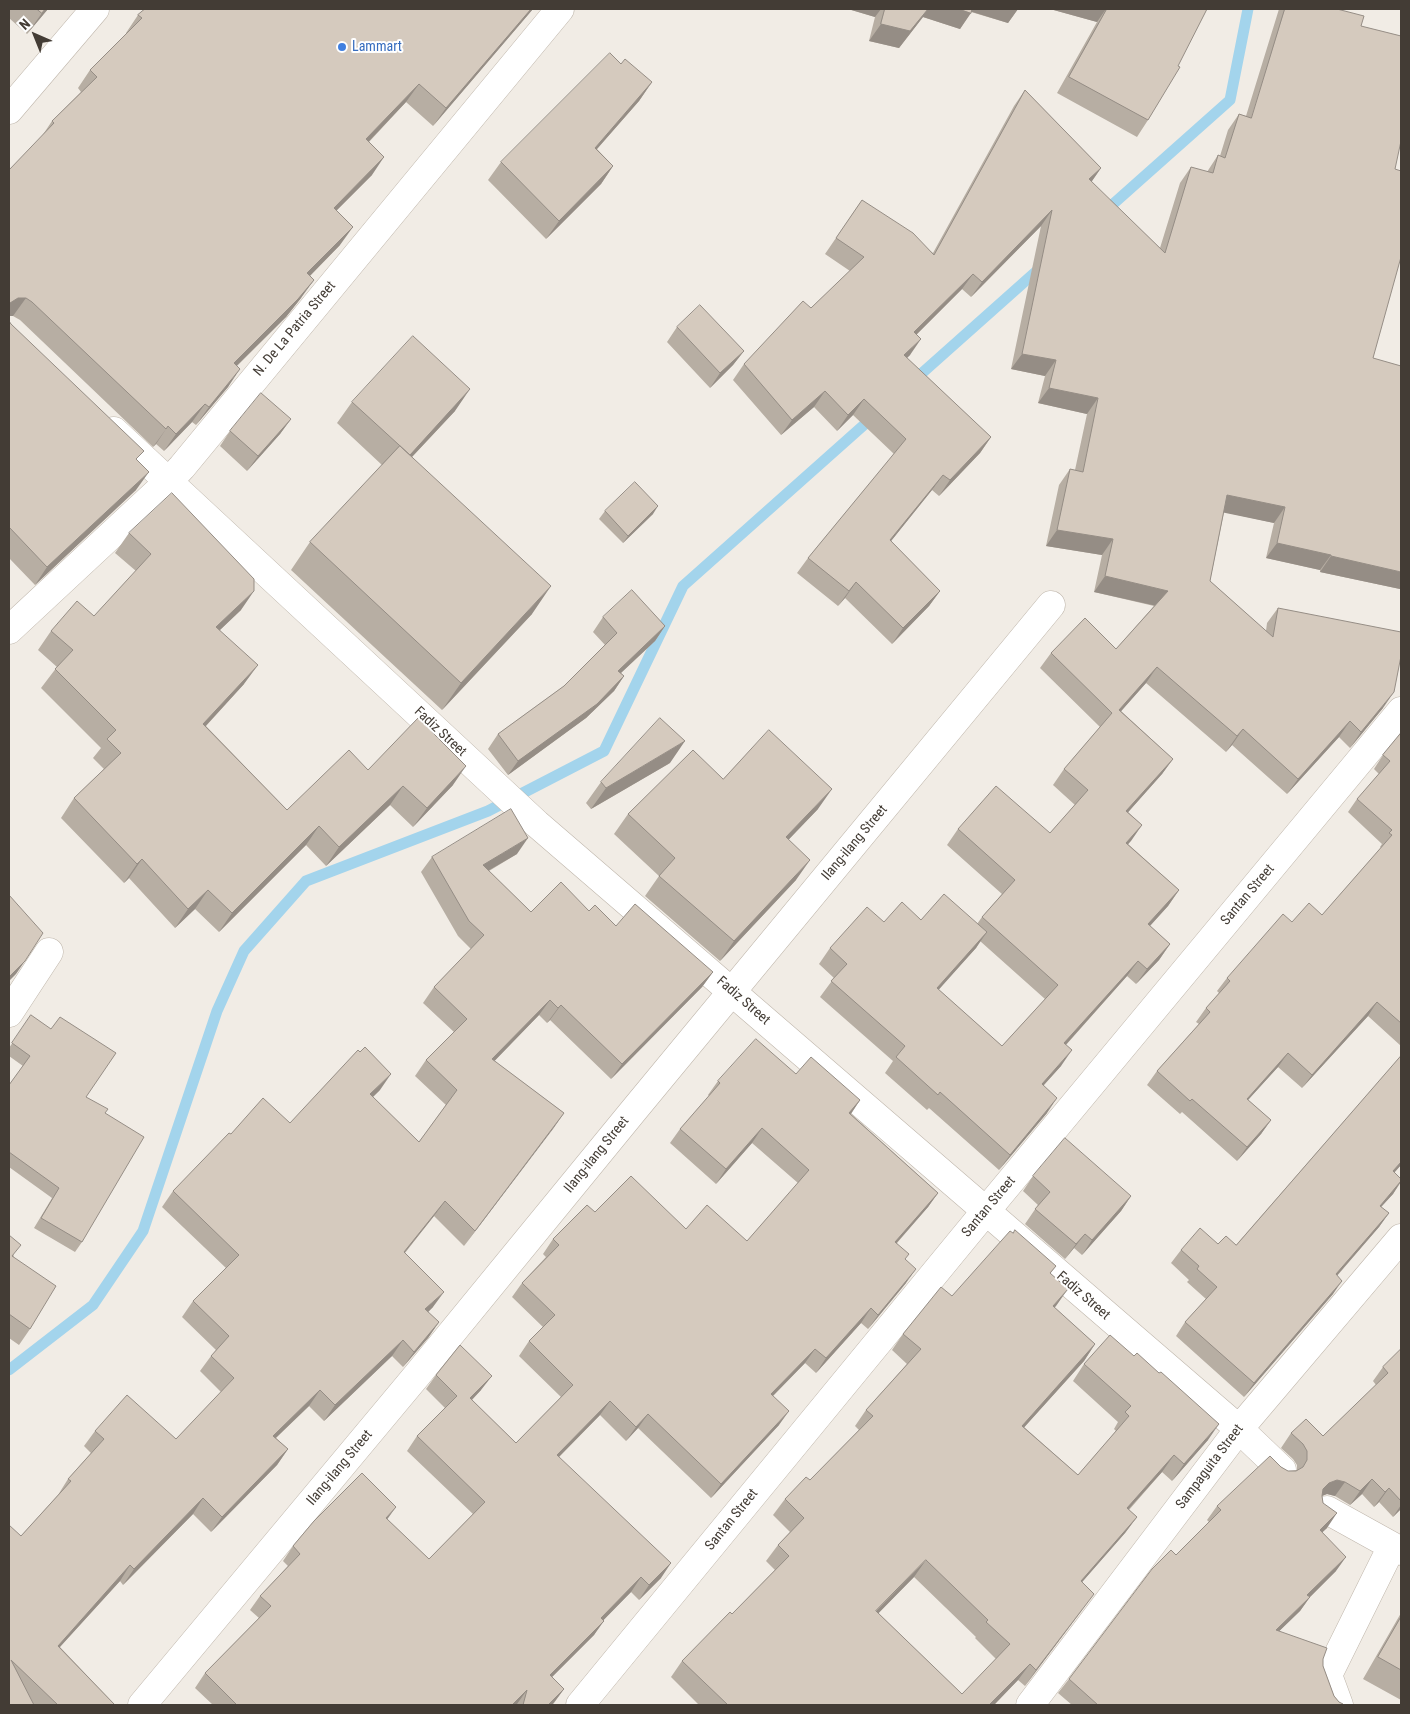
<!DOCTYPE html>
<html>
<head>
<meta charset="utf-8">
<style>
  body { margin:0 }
  #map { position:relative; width:1410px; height:1714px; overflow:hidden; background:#f1ece5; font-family:"Roboto Condensed",sans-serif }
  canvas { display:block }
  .frame { position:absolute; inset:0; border:10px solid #433c35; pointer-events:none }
  .north { position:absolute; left:10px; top:10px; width:50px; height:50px; -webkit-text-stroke:4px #fff; paint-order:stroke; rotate:316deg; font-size:14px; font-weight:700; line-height:20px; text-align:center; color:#433c35 }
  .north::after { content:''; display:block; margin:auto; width:18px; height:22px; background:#433c35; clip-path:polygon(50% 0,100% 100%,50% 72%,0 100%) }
</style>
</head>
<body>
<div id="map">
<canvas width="1410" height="1714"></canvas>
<div class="frame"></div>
<div class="north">N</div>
</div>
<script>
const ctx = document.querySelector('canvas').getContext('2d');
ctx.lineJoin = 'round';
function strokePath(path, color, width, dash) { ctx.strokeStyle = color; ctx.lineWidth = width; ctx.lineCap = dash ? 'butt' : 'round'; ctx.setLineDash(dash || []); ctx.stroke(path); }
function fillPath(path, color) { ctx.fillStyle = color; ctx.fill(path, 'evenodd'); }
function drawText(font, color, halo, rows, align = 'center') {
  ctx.font = font + ' "Roboto Condensed",sans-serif'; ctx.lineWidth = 4; ctx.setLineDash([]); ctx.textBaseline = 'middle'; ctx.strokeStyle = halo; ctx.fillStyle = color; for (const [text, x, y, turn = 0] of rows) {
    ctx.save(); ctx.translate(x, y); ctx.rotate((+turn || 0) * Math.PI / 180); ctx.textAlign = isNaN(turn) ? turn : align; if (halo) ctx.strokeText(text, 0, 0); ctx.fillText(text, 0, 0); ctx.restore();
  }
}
const stream = new Path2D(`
  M1103 213 1230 100 1248 9
  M912 382 1040 268
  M9 1370 93 1305 143 1231 217 1011 244 951 306 881 488 811 604 751 683 586 874 416`);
const minor = new Path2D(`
  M114 431 537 824 1239 1429 1282 1470
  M9 630 168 482 182 467 560 9
  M9 1013 49 952
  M1327 1510 1401 1551
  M142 1705 418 1374 634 1110 1051 605
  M580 1705 985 1212 1401 711
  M1030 1705 1239 1429 1401 1238
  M1339 1705 1328 1675 1392 1546`);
const tertiary = new Path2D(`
  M9 110 95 9`);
const wall = new Path2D(`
  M9 9H48L27 34 9 18Z
  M145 9H533L433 126 406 102 369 142 372 175 336 211 340 245 310 276 301 298 286 317 237 366 228 387 196 425 192 422 164 451 156 444 153 447 20 320 13 316H9V170L40 139 52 121 81 92 78 88 90 70 127 33H126L138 15Z
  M848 9H1018L1008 23 971 12 960 29 923 17 899 48 869 41 875 17Z
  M1050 9H1207L1148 120 1137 137 1057 93 1097 22Z
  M1279 9H1337L1361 26 1395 169 1373 358 1400 589 1320 572V570L1266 558 1274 523 1224 512 1210 581 1266 631 1267 623 1278 608 1383 708 1350 748 1339 737 1287 794 1232 745 1226 752 1146 683 1121 711 1173 759 1162 774 1128 812 1142 825 1128 844 1179 890 1168 906 1150 926 1170 944 1159 960 1136 984 1127 976 1066 1045 1061 1066 1044 1085 1047 1113 999 1170 929 1108 927 1110 885 1073 893 1061 820 997 834 978 819 964 830 948 884 922 921 920 977 924 982 917 1002 894 947 845 958 829 1050 833 1075 805 1053 785 1064 769 1100 727 1040 668 1051 653 1116 649 1154 606 1094 592 1102 555 1046 546 1059 485 1070 469 1075 470 1087 414 1038 403 1045 376 1011 369 1041 226 971 297 962 289 916 335 910 355 907 358 991 437 980 453 939 496 932 490 891 541 940 591 929 606 892 644 845 598 838 606 797 573 808 558 894 454 853 415 837 431 814 407 781 435 733 380 744 364 811 308 850 271 825 254 862 200 933 253 1014 106 1025 90 1101 168 1091 182 1160 248 1180 183 1191 167 1207 172 1218 155 1220 156 1228 130 1239 114 1246 116ZM980 941 1045 999 1002 1046 938 989 976 948Z
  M621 64 652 82 639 101 597 149 613 166 601 184 546 239 488 180 501 162Z
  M9 321 11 324 137 460 136 490 35 585 9 558Z
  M677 327 744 351 733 365 710 388 667 342Z
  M352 402 455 411 412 457 532 614 442 710 291 570 310 542 382 465 337 423Z
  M291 419 280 434 247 471 220 446 230 431Z
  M605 511 653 514 623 543 599 519Z
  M129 533 241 610 220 630 244 684 206 726 287 810 368 770 453 785 413 827 390 805 326 866 306 845 219 932 195 909 175 928 129 878 124 883 61 818 74 798 104 769 93 758 101 748 41 688 57 667 38 650 51 631 94 616 136 571 115 553Z
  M603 617 665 626 655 641 621 673 624 676 614 691 586 718 508 775 488 749 498 734 564 686 605 645 593 632Z
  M1401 733V1046L1368 1016 1302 1088 1278 1067 1248 1100 1271 1120 1261 1134 1237 1161 1182 1112 1180 1114 1147 1085 1157 1071 1199 1024 1196 1022 1206 1008 1219 993 1217 991 1227 978 1292 922 1322 915 1381 848 1380 847 1382 844 1348 812 1357 799 1379 774 1374 769 1383 755Z
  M670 763 591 809 586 803 601 782Z
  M723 779 818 809 788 840 796 880 720 961 645 896 659 876 614 834 628 814Z
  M517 854 489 871 531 912 589 911 616 926 713 972 702 987 611 1079 550 1020 547 1023 539 1015 494 1061 564 1113 464 1246 434 1216 405 1253 433 1307 428 1312 439 1322 428 1338 403 1367 392 1356 324 1421 309 1406 276 1438 288 1449 277 1465 211 1532 193 1514 123 1585 120 1581 60 1647 115 1705H9L21 1536 58 1495 68 1479 91 1453 84 1446 95 1431 176 1439 221 1392 200 1371 211 1356 216 1350 182 1317 193 1301 226 1268 162 1207 173 1191 231 1134 290 1123 380 1090 373 1097 419 1142 446 1105 415 1076 426 1060 454 1032 423 1003 434 987 471 949 458 936 421 872 432 857Z
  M31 1015 86 1097 105 1113 82 1242 75 1252 34 1228 52 1198 9 1167V1085L23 1066 9 1056V1048Z
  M1401 1056V1165L1394 1173 1401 1182 1393 1194 1381 1207 1389 1213 1379 1227 1337 1276 1333 1294 1244 1397 1176 1336 1185 1322 1206 1299 1187 1282 1189 1280 1171 1263 1181 1250 1218 1244 1236 1245Z
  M796 1074 860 1100 851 1114 938 1193 928 1207 897 1243 905 1260 906 1283 868 1329 861 1323 816 1373 805 1363 773 1396 779 1425 711 1498 638 1428 626 1441 600 1415 559 1457 661 1578 639 1600 631 1592 603 1620 594 1635 552 1677 564 1689 554 1703 552 1705H516L517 1704 515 1705H213L195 1688 205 1673 259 1618 250 1610 260 1596 288 1566 283 1561 293 1546 387 1519 429 1559 473 1514 407 1451 417 1436 445 1408 426 1389 436 1375 481 1390 472 1400 516 1443 561 1397 519 1356 529 1341 543 1327 512 1297 522 1283 546 1257 543 1254 553 1239 595 1212 747 1241 798 1183 752 1143 716 1184 670 1143 680 1129 709 1096 708 1095 718 1081Z
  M1033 1176 1131 1196 1121 1211 1082 1255 1074 1248 1065 1259 1025 1224 1038 1205 1023 1191Z
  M9 1235 30 1329 19 1345 9 1338Z
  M1056 1266 1050 1274 1054 1307 1095 1344 1084 1361 1024 1427 1078 1475 1116 1431 1114 1429 1118 1422 1073 1381 1084 1364 1208 1440 1172 1481 1162 1472 1129 1510 1137 1517 1125 1533 1082 1582V1610L1025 1686 1018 1680 994 1705H699L671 1677 682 1661 732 1614 775 1570 766 1561 778 1545 790 1532 773 1515 785 1499 810 1480 859 1430 855 1426 866 1410 907 1364 892 1350 903 1334 952 1296ZM914 1577 976 1637 975 1638 996 1659 962 1694 878 1613Z
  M1401 1349V1509L1393 1517 1379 1502 1374 1507 1362 1494 1350 1505 1335 1496 1327 1494 1322 1496 1327 1528 1322 1532 1336 1571 1310 1597 1300 1611 1279 1631 1323 1659V1666L1334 1696 1339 1702 1343 1705H1072L1058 1693 1069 1679 1176 1555 1209 1522 1207 1520 1217 1506 1281 1467 1288 1471 1297 1470V1465L1293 1459 1281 1448 1291 1433 1323 1436 1376 1385 1373 1381 1383 1367Z
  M1401 1613V1700L1363 1679Z`);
const shadedWall = new Path2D(`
  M45 9H48L27 34 42 13Z
  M531 9H533L433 126 446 108Z
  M848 9H881L875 17Z
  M928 9H959L971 13 960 29 923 17 899 48 869 41 881 24Z
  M967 9H1018L1008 23 966 10Z
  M1050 9H1106L1097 22Z
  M652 82 639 101 582 166 595 148Z
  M419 84 406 102 354 157 366 139Z
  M384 157 372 175 321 226 334 208Z
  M613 166 601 184 546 239 559 221Z
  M1101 168 1090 184 1089 179Z
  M1052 210 1041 226 971 297 982 282Z
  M353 227 340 245 295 291 307 273Z
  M973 274 962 289 903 348 914 332Z
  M314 280 301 298 286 317 221 381 234 363Z
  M18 298H26L13 316H9V304L10 303Z
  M921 339 910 355 893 371 904 355Z
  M744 351 733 365 710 388 720 373Z
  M1022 354 1056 360 1045 376 1011 369Z
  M240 369 228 387 196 425 209 407Z
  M1049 388 1098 398 1087 414 1038 403Z
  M470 389 455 411 394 476 409 455Z
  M825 391 814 407 781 435 792 420Z
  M864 399 853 415 837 431 848 415Z
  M205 404 192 422 164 451 176 434Z
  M291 419 280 434 247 471 258 456Z
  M168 426 156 444 153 447 166 429Z
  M991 437 980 453 939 496 950 480Z
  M149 472 136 490 35 585 47 567Z
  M943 475 932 490 879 556 890 540Z
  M1227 495 1285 507 1274 523 1216 511Z
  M658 506 653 514 623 543 628 536Z
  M1057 530 1113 539 1102 555 1046 546Z
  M1277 543 1331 555 1320 570 1266 558Z
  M1331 556 1401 572V588L1400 589 1320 572Z
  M1105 576 1168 591 1157 606 1094 592Z
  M856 582 845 598 838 606 849 591Z
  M551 586 532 614 442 710 461 683Z
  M254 591 241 610 203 646 216 627Z
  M940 591 929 606 892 644 903 628Z
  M665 626 655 641 608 685 618 671Z
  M258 665 244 684 190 743 203 724Z
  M1157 667 1146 683 1108 726 1119 710Z
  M624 676 614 691 586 718 508 775 518 761Z
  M1394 692 1383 708 1350 748 1361 732Z
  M1350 721 1339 737 1287 794 1298 779Z
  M1243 729 1232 745 1226 752 1237 736Z
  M685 741 670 763 591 809 606 788Z
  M1173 759 1162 774 1115 827 1126 811Z
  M466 766 453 785 413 827 427 808Z
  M403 786 390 805 326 866 339 847Z
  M832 789 818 809 772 857 786 837Z
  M1142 825 1131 841 1115 858 1126 843Z
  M319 826 306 845 219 932 232 913Z
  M528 838 517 854 472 880 483 865Z
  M142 859 129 878 124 883 137 864Z
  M810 860 796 880 720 961 734 941Z
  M208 890 195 909 175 928 188 909Z
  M1179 890 1168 906 1137 940 1148 924Z
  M987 932 976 948 926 1004 937 988Z
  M1170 944 1159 960 1136 984 1147 969Z
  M25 961 16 974 9 981V977Z
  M1138 961 1127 976 1053 1059 1064 1043Z
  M713 972 702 987 611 1079 622 1064Z
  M550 1000 539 1015 481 1075 492 1059Z
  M1377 1002 1368 1016 1302 1088 1312 1075Z
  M561 1005 550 1020 547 1023 558 1008Z
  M1072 1050 1061 1066 1031 1099 1042 1084Z
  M1288 1053 1278 1067 1237 1112 1247 1099Z
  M391 1074 380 1090 359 1110 370 1094Z
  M1057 1098 1047 1113 999 1170 1010 1155Z
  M860 1100 850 1115 849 1113Z
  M564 1113 553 1129 464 1246 475 1231Z
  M1271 1120 1261 1134 1237 1161 1247 1147Z
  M762 1128 752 1143 716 1184 726 1169Z
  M1401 1162V1165L1383 1185 1393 1171Z
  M1401 1181 1393 1194 1370 1219 1380 1206Z
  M938 1193 928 1207 885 1256 895 1242Z
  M1131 1196 1121 1211 1082 1255 1092 1240Z
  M445 1201 434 1216 393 1267 404 1252Z
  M1389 1213 1379 1227 1326 1288 1336 1274Z
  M1085 1234 1074 1248 1065 1259 1076 1244Z
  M916 1269 906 1283 868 1329 878 1315Z
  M1342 1281 1333 1294 1244 1397 1254 1383Z
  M1068 1289 1056 1306 1041 1323 1053 1306Z
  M444 1292 433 1307 415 1325 425 1309Z
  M871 1308 861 1323 816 1373 826 1358Z
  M439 1322 428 1338 403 1367 414 1352Z
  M403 1340 392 1356 324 1421 335 1405Z
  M1095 1344 1084 1361 1011 1442 1022 1426Z
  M815 1349 805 1363 761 1408 771 1394Z
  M492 1376 481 1390 460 1412 470 1398Z
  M320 1390 309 1406 262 1451 273 1436Z
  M610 1401 600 1415 547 1469 557 1455Z
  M789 1411 779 1425 711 1498 721 1484Z
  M648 1414 638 1428 626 1441 636 1427Z
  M1219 1424 1208 1440 1172 1481 1184 1464Z
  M288 1449 277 1465 211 1532 222 1517Z
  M1174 1455 1162 1472 1115 1524 1127 1508Z
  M1372 1479 1362 1494 1350 1505 1360 1491Z
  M1337 1480 1345 1482 1335 1496 1327 1494 1319 1497 1323 1489 1329 1483Z
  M1389 1488 1379 1502 1374 1507 1385 1492Z
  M203 1498 193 1514 123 1585 134 1569Z
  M1401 1505V1509L1393 1517Z
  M396 1507 386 1521V1518Z
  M1337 1513 1327 1528 1310 1544 1320 1530Z
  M1137 1517 1125 1533 1069 1597 1081 1581Z
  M1346 1557 1336 1571 1297 1610 1307 1595Z
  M926 1560 914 1577 865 1627 876 1611Z
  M671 1563 661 1578 639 1600 649 1585Z
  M130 1565 120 1581 47 1661 58 1646Z
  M641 1577 631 1592 591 1633 601 1618Z
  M1094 1594 1025 1686 1036 1670Z
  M1310 1597 1300 1611 1266 1644 1276 1630Z
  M604 1621 594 1635 540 1689 550 1675Z
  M1030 1664 1018 1680 994 1705H989Z
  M564 1689 552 1705H548Z
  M527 1690 517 1704 515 1705H512Z`);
const building = new Path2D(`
  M37 9H45L42 13Z
  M145 9H531L446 108 419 84 366 139 384 157 334 208 353 227 307 273 314 280 298 299 234 363 240 369 209 407 205 404 176 434 168 426 166 429 32 302 26 298H18L10 303 9 305V170L54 123 52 121 97 77 90 70 142 18 138 15Z
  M885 9H928L910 31 881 24Z
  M959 9H972L971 13Z
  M1107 9H1207L1178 66 1180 67 1148 120 1069 77Z
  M1285 9H1337L1364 16 1361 26 1401 36V141L1395 169 1401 171V257L1373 358 1401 366V572L1331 556V555L1277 543 1285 507 1227 495 1210 581 1273 637 1278 608 1401 632V656L1394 692 1361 732 1350 721 1298 779 1243 729 1237 736 1157 667 1119 710 1173 759 1126 811 1142 825 1126 843 1179 890 1148 924 1170 944 1147 969 1138 961 1064 1043 1072 1050 1042 1084 1057 1098 1010 1155 940 1092 938 1095 896 1057 905 1046 831 981 847 964 830 948 867 907 884 922 902 902 921 920 944 894 987 932 937 988 1002 1046 1058 985 982 917 1015 880 958 829 996 786 1050 833 1088 790 1064 769 1112 713 1051 653 1085 618 1116 649 1168 591 1105 576 1113 539 1057 530 1070 469 1083 472 1098 398 1049 388 1056 360 1022 354 1052 210 982 282 973 274 914 332 921 339 904 355 991 437 950 480 943 475 890 540 940 591 903 628 856 582 849 591 808 558 906 439 864 399 848 415 825 391 792 420 744 364 803 301 811 308 864 257 836 238 862 200 913 233 934 255 1025 90 1101 168 1089 179 1165 253 1191 167 1213 173 1218 155 1225 158 1239 114 1251 118Z
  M610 53 621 64 625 59 652 82 595 148 613 166 559 221 501 162Z
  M700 305 744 351 720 373 677 327Z
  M9 321 11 324 144 451 136 459 149 472 47 567 9 527Z
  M413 336 470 389 410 455 352 402Z
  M261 393 291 419 258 456 230 431Z
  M400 446 551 586 461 683 310 542Z
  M635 482 658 506 628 536 605 511Z
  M172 493 254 579V591L216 627 258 665 203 724 287 810 349 750 368 770 418 718 466 766 427 808 403 786 339 847 319 826 232 913 208 890 188 909 142 859 137 864 74 798 121 753 107 739 116 730 55 669 73 650 51 631 77 601 94 616 151 554 129 533Z
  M632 590 665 626 618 671 624 676 597 704 518 761 498 734 564 686 617 633 603 617Z
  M660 718 685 741 606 788 601 782Z
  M769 730 832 789 786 837 810 860 734 941 659 876 675 858 628 814 693 750 723 779Z
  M1401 733V1023L1377 1002 1312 1075 1288 1053 1247 1099 1271 1120 1247 1147 1192 1099 1190 1101 1157 1071 1210 1012 1206 1008 1230 981 1227 978 1283 914 1292 922 1309 903 1322 915 1392 835 1389 833 1392 830 1357 799 1390 761 1383 755Z
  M511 809 528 838 483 865 531 912 561 882 589 911 595 905 616 926 635 904 713 972 622 1064 561 1005 558 1008 550 1000 492 1059 564 1113 475 1231 445 1201 404 1252 444 1292 425 1309 439 1322 414 1352 403 1340 335 1405 320 1390 273 1436 288 1449 222 1517 203 1498 134 1569 130 1565 58 1646 115 1705H58L11 1660 34 1705H9V1525L21 1536 71 1481 68 1479 104 1439 95 1431 127 1395 176 1439 234 1378 211 1356 229 1336 193 1301 239 1255 173 1191 229 1133 231 1134 263 1098 290 1123 358 1050 360 1052 365 1047 391 1074 370 1094 419 1142 457 1090 426 1060 467 1019 434 987 484 935 469 921 432 857Z
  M9 895 43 933 25 961 9 977Z
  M31 1015 51 1029 60 1017 116 1053 86 1097 108 1109 105 1113 144 1137 82 1242 41 1218 59 1188 9 1152V1085L30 1056 12 1043Z
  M756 1039 796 1074 811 1057 860 1100 849 1113 938 1193 895 1242 909 1254 905 1259 916 1269 878 1315 871 1308 826 1358 815 1349 771 1394 789 1411 721 1484 648 1414 636 1427 610 1401 557 1455 671 1563 649 1585 641 1577 601 1618 604 1621 550 1675 564 1689 548 1705H523L527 1690 512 1705H237L205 1673 271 1606 260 1596 300 1554 293 1546 314 1521 362 1473 396 1507 386 1518 429 1559 485 1502 417 1436 457 1396 436 1375 460 1345 492 1376 470 1398 516 1443 573 1385 529 1341 555 1315 522 1283 559 1245 553 1239 587 1205 595 1212 631 1176 686 1229 707 1205 747 1241 809 1170 762 1128 726 1169 680 1129 720 1083 718 1081Z
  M1401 1056V1162L1393 1171 1401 1179V1181L1380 1206 1389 1213 1336 1274 1342 1281 1254 1383 1185 1322 1217 1287 1197 1269 1199 1266 1181 1250 1200 1228 1218 1244 1226 1236 1236 1245Z
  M1065 1138 1131 1196 1092 1240 1085 1234 1076 1244 1035 1209 1050 1192 1033 1176Z
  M1015 1230 1056 1266 1050 1273 1068 1289 1053 1306 1095 1344 1022 1426 1078 1475 1129 1416 1125 1412 1131 1406 1084 1364 1110 1335 1134 1356 1137 1353 1159 1373 1161 1372 1219 1424 1184 1464 1174 1455 1127 1508 1137 1517 1081 1581 1094 1594 1036 1670 1030 1664 989 1705H728L682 1661 730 1612 732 1614 789 1556 778 1545 804 1518 785 1499 806 1477 810 1480 873 1416 866 1410 921 1349 903 1334 941 1287 952 1296 1010 1231 1013 1233ZM926 1560 988 1620 986 1622 1010 1644 962 1694 876 1611Z
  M9 1235 21 1245 12 1256 56 1286 30 1329 9 1314Z
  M1401 1349V1501L1389 1488 1385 1492 1372 1479 1360 1491 1345 1482 1337 1480 1329 1483 1323 1489 1322 1496 1323 1503 1337 1513 1320 1530 1346 1557 1307 1595 1310 1597 1276 1630 1327 1648 1323 1659V1666L1334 1696 1339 1702 1343 1704V1705H1098L1069 1679 1152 1569 1171 1550 1176 1555 1221 1510 1217 1506 1270 1456 1281 1467 1288 1471H1296L1303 1467 1307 1460V1451L1303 1444 1291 1433 1306 1419 1323 1436 1388 1373 1383 1367Z
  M1401 1617V1670L1378 1657Z`);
const markers = [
  [342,47,5,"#3f7fe0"]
];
const shopNames = [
  ["Lammart",352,47]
];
const streetNames = [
  ["N. De La Patria Street",295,329,-50],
  ["Fadiz Street",440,732,43],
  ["Ilang-ilang Street",855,843,-50],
  ["Santan Street",1248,895,-50],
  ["Fadiz Street",743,1001,41],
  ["Ilang-ilang Street",597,1155,-51],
  ["Santan Street",989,1207,-50],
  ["Fadiz Street",1083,1296,41],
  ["Sampaguita Street",1210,1467,-53],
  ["Ilang-ilang Street",340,1468,-50],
  ["Santan Street",732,1520,-51]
];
strokePath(stream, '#a3d4ec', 11);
strokePath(minor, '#bfb6ab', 29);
strokePath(tertiary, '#bfb6ab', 29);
strokePath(minor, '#fff', 28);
strokePath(tertiary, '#fff', 28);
fillPath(wall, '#b7aea3');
fillPath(shadedWall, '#958d85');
fillPath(building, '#d5cabe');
strokePath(building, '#958d85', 1);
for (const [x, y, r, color] of markers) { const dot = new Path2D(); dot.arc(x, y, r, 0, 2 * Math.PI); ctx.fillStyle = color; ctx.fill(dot); strokePath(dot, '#fff', 2); }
drawText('14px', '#366cbe', '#fff', shopNames, 'left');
drawText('14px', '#433c35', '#fff', streetNames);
</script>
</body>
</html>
